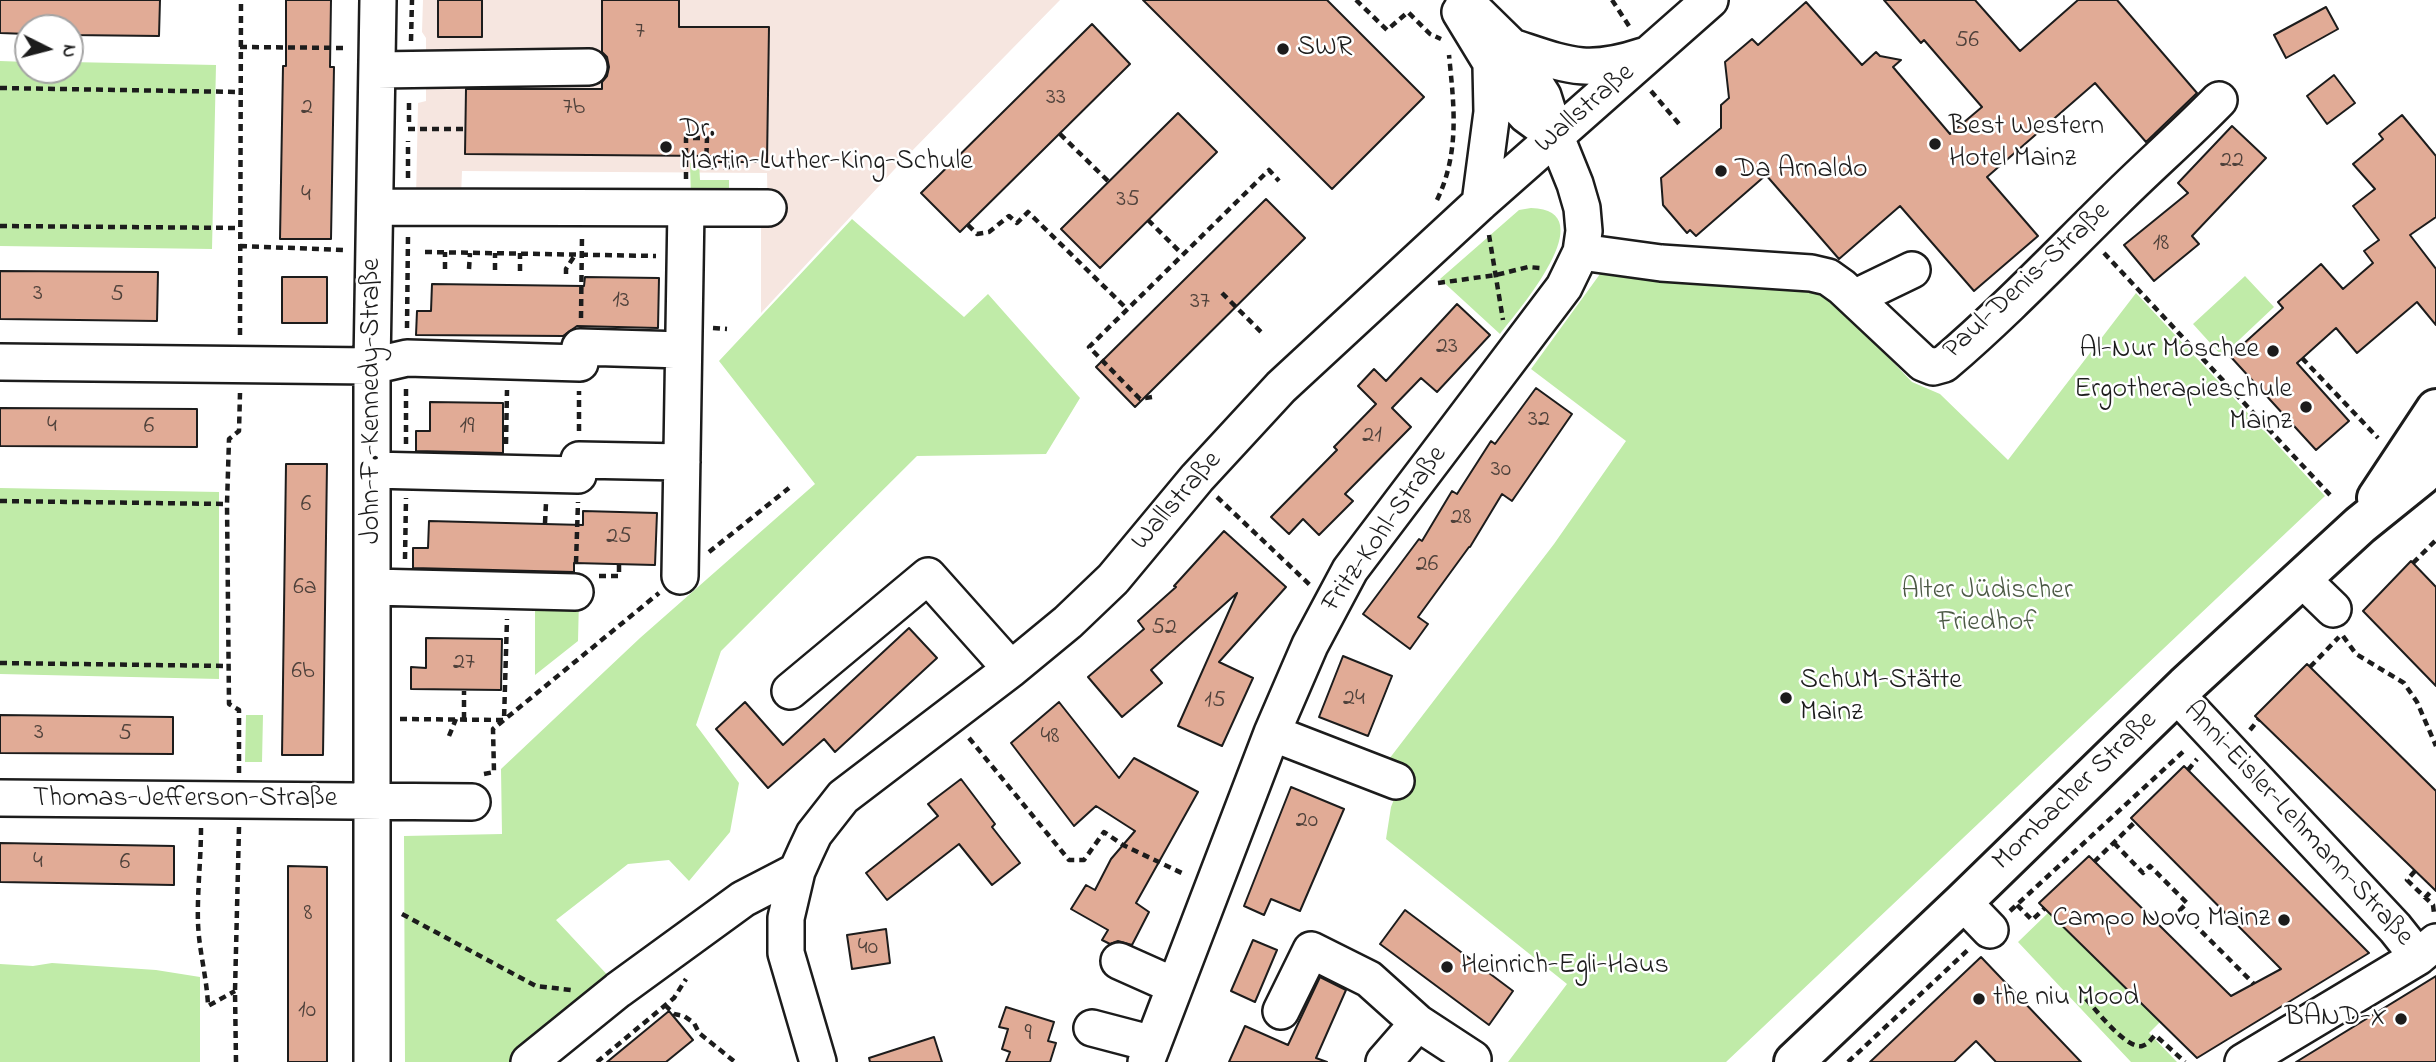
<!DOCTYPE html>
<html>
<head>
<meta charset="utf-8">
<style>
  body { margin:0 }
  #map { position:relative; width:2436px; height:1062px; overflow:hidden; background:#fff; font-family:"Indie Flower",sans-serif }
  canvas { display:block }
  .north { position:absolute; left:14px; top:14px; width:70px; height:70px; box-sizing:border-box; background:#fff; border:2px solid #a4a4a4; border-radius:50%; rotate:96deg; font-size:19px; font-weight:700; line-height:28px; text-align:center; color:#1c1c1c }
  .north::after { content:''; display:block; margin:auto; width:24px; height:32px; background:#1c1c1c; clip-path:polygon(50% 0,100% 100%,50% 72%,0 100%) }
</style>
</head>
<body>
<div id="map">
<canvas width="2436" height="1062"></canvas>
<div class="north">N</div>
</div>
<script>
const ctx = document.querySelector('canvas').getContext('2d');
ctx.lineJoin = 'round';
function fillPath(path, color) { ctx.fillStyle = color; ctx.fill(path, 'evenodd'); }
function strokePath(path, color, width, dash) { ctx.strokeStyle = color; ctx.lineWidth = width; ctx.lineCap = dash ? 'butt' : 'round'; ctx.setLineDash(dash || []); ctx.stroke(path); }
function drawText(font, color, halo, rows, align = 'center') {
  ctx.font = font + ' "Indie Flower",sans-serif'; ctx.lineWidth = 5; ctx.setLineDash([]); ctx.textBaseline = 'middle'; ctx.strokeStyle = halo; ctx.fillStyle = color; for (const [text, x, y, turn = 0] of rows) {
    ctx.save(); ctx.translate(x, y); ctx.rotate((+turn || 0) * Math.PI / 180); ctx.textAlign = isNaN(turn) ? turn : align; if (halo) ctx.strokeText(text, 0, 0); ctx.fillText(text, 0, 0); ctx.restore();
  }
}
const built = new Path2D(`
  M423 0H1060L906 157 761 313V221L768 220 767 173 462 171 461 197 416 198 418 103 426 101V38L422 32Z`);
const green = new Path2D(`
  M0 61 28 62V70H70V62L216 65 212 249 0 246Z
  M690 163H699L700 180H729V198H691Z
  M1531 208C1606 210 1517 312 1500 334L1440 279 1519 210Z
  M852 219 964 317 988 294 1080 398 1046 454 917 456 721 651 696 725 739 783 730 832 689 881 669 860 628 864 556 920 614 982 515 1062H405L404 836 502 834 501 769 640 638 815 484 719 361Z
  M1600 274 1798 286 1819 292 1861 329 1912 382 1940 394 2008 460 2136 293 2325 496 1726 1062H1508L1567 984 1386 839 1391 807 1405 771 1386 763 1554 544 1626 441 1531 369Z
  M2245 276 2274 307 2222 356 2193 324Z
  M0 488 219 492V679L0 674Z
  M535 599H579L578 641 535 675Z
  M246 715H263L262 762H245Z
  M2049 912 2160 1022 2149 1033 2177 1062H2131L2018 942Z
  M52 963 156 970 200 977V1062H0V964L33 966Z`);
const building = new Path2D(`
  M0 0H160L159 36 70 35V28H28V34L0 33Z
  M286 0H331L330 67H334L331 239H280L283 66H286Z
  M438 0H482V37H438Z
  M602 0H679V27H769L767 162H712V156L465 154 466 89H602V82L607 76 609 67 607 57 602 52Z
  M1143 0H1327L1424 97 1332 189Z
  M1884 0H1975L2020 51 2078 0H2117L2197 93 2146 142 2095 83 1987 177 2038 236 1974 291 1900 206 1839 259 1766 175 1696 236 1690 230 1687 233 1663 205 1661 178 1721 128V105L1729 98 1725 62 1752 39 1758 45 1806 2 1862 65 1876 52 1880 56 1901 60 1893 67 1950 134 1982 107 1924 40 1921 43Z
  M2326 7 2338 29 2286 58 2274 35Z
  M1092 24 1130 64 960 232 921 193Z
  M2334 75 2355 103 2327 124 2307 96Z
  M1178 113 1217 152 1100 268 1061 229Z
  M2402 115 2436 156V217L2410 235 2436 269V325L2417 302 2357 353 2336 328 2297 363 2349 421 2316 450 2230 356 2283 308 2278 302 2321 264 2343 289 2373 263 2364 251 2379 240 2353 206 2375 189 2353 164 2383 139 2379 134Z
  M2232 126 2266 158 2192 236 2199 244 2154 281 2124 245 2188 193 2178 183Z
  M1266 199 1305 238 1135 407 1096 367Z
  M0 271 158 272 157 321 0 319Z
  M282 277H327V323H282Z
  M585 277 659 278 658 328 577 326 563 336 416 335 417 311H431L432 284 584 286Z
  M1457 304 1490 335 1437 392 1421 378 1392 408 1411 427 1345 494 1353 501 1319 535 1303 519 1289 534 1271 517 1337 450 1334 447 1376 404 1358 386 1374 369 1386 381Z
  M1536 388 1572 414 1512 501 1502 494 1470 547H1469L1418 617 1428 624 1410 649 1363 614 1419 539 1422 541 1452 491 1457 494 1491 441 1495 444Z
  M430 402 503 403V453L416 451V431H430Z
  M0 408 197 409V447L0 446Z
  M286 464H327L323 755H282Z
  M583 511 657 513 655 565 574 563V572L413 568V548H428L429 521 583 525Z
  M1224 531 1286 587 1219 662 1253 678 1222 746 1178 726 1237 593 1151 670 1162 683 1122 717 1088 677 1144 629 1138 621 1176 587 1174 586Z
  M2411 561 2436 587V686L2363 611Z
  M909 628 937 658 835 752 824 739 768 788 716 729 745 702 783 745Z
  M426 638 502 639 501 690 411 689V667L426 668Z
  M1343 656 1392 676 1368 736 1319 717Z
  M2307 664 2436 791V891L2255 716Z
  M1059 702 1119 778 1134 758 1198 792 1136 903 1149 912 1132 945 1118 941 1110 944 1102 940 1108 930 1071 909 1086 885 1095 890 1111 859 1135 831 1096 806 1074 826 1011 743Z
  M0 715 173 717V754L0 753Z
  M2184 766 2369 953 2197 1058 2039 903 2089 856 2231 996 2281 969 2131 818Z
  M961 779 995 824 992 827 1020 863 992 885 959 844 887 900 866 873 938 816 928 804Z
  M1291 787 1344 809 1300 911 1271 899 1264 915 1244 906Z
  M0 843 174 846V885L0 882Z
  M288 866 327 867V1062H288Z
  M1405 910 1513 991 1489 1025 1380 944Z
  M886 929 890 963 852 969 847 935Z
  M1253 940 1277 950 1255 1002 1231 991Z
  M1981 957 2081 1062H1996L1976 1041 1954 1062H1870Z
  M2436 976V1062H2296Z
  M1320 977 1346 990 1316 1058 1327 1062H1229L1245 1026 1288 1045Z
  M1006 1007 1054 1022 1048 1041 1056 1043 1050 1062H1006L1010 1052 1002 1049 1008 1029 999 1027Z
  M669 1011 693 1040 666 1062H607Z
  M934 1037 942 1062H870L869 1058Z`);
const path = new Path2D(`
  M1356 0 1387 30 1408 12 1430 34 1441 39
  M1612 0 1631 29
  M411 41 412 0
  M240 47 348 48
  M0 88 240 92
  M1651 91 1680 125
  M409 122V99
  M408 129H465
  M1060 134 1109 182
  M408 178V141
  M686 179V138H707L706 167H734
  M1437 200C1460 152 1454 106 1449 55
  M1148 220 1182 254
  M968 225 977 234 989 232 1009 216 1017 223 1028 212 1127 309
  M0 226 240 228
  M1489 235 1503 320
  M240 246 344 250
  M425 252 656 256
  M2104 253 2331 496
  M445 269V252
  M469 269 470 253
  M495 270V253
  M520 271V253
  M566 274V269L575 255
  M1438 283 1496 275 1528 267 1540 268
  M1222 293 1264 335
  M581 318 582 236
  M407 328 408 235
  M713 328 727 329
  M240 335 241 0
  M2302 358 2378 438
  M1152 397 1140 399 1089 347 1269 170 1279 181
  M579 431V391
  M406 444V386
  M506 444 507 390
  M1217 497 1310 585
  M0 501 227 504
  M545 523 546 503
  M709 552 789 488
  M405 559 406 498
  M576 563 578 502
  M2413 563 2436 540
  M599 576H619V565
  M2343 636 2356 654 2404 683 2417 702 2436 746
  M0 663 228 666
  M2310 667 2339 637
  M400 719 504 720 507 619
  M464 719V691
  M2250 730 2259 719
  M449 736 456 719
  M969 738 1069 860H1084L1104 832 1123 845 1186 875
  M2188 770 2197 759
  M239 773V710L229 704 227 504 229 439 239 431 240 393
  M484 774 494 772 493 729 659 593
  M201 828C201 860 197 892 198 923 199 951 207 978 208 1006L235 991
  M2114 843 2143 873 2150 866 2187 903 2180 910 2254 984
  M2094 862 2135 822
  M2415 871 2407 880 2433 905 2434 913
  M2425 898 2433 889
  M2017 905 2032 920 2045 908
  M2010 911 2186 749
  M402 914 536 986 571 990
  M2086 999C2097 1011 2126 1049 2142 1046 2149 1044 2151 1039 2155 1035L2185 1062
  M665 1005 674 1014 684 1016 694 1023 699 1033 735 1062
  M236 1062 235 991 239 827
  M597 1062 674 998 686 979
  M1848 1062 1970 948`);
const minor = new Path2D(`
  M1460 12 1516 104 1526 115 1556 137
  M1512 47C1567 65 1586 75 1643 56
  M377 70 589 67
  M1480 203 1492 112 1491 66
  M375 207 768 208
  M1581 252 1661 263 1811 273 1828 277 1842 287 1923 363 1933 367 1944 364C2004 313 2058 256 2114 201 2149 166 2185 135 2219 100
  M1854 298 1912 270
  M0 362 372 366 407 358 580 363V347L683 350
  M372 470 578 475 579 460 682 462
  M680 576 686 208
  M2302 579 2333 609
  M372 587 575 592
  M790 691 928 576 1011 669
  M2176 694 2395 928 2418 957
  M1272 733 1396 781
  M0 798 472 802
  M1963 902 1990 930
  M1119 961 1175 986
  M1281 1011 1311 950 1369 979 1418 1023 1473 1059
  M1092 1028 1153 1044
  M372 1062V366L378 0
  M529 1062 618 990 743 899 797 871
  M818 1062 786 953V918L797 871 806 851 814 834 843 797 1011 669 1068 622 1113 579 1197 478 1281 387 1480 203 1710 0
  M1146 1062 1272 733 1310 645 1350 570 1564 287 1581 252 1584 231 1582 208 1575 184 1556 137 1543 96 1512 47 1464 0
  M1384 1062 1418 1023
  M2243 1062 2418 957 2436 942`);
const major = new Path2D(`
  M2377 498 2436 409
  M1794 1062 1963 902 2185 686 2360 525 2422 475 2436 459`);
const markers = [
  [1283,49,7,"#1c1c1c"],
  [1935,144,7,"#1c1c1c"],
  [666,147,7,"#1c1c1c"],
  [1721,171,7,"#1c1c1c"],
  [2273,351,7,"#1c1c1c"],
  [2306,407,7,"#1c1c1c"],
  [1786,698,7,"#1c1c1c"],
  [2284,920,7,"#1c1c1c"],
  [1447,967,7,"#1c1c1c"],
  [1979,999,7,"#1c1c1c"],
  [2401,1019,7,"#1c1c1c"]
];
const numberNames = [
  ["7",640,33],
  ["56",1967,42],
  ["33",1056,99],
  ["2",307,109],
  ["7b",574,109],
  ["22",2232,162],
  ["4",306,196],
  ["35",1128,201],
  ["18",2161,245],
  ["3",38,295],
  ["5",117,296],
  ["13",621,302],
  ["37",1200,303],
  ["23",1447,348],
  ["32",1539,421],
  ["4",52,427],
  ["6",149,428],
  ["19",467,428],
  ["21",1372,437],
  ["30",1501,471],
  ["6",306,506],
  ["28",1461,519],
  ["25",619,538],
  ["26",1427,566],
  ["6a",305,589],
  ["52",1164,629],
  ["27",464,664],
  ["6b",303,673],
  ["24",1354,700],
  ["15",1215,702],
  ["3",39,734],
  ["5",125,735],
  ["48",1050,738],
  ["20",1307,822],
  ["4",38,863],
  ["6",125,864],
  ["8",308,915],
  ["40",868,949],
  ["10",307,1012],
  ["9",1028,1035]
];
const poiNames = [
  ["SWR",1297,49],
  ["Best Western",1949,128],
  ["Hotel Mainz",1949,160],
  ["Dr.",680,131],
  ["Martin-Luther-King-Schule",680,163],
  ["Da Arnaldo",1735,171],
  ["Al-Nur Moschee",2259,351,"right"],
  ["Ergotherapieschule",2292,391,"right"],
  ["Mainz",2292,423,"right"],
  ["SchUM-Stätte",1800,682],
  ["Mainz",1800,714],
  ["Campo Novo Mainz",2270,920,"right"],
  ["Heinrich-Egli-Haus",1461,967],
  ["the niu Mood",1993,999],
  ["BAND-X",2387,1019,"right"]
];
const streetNames = [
  ["Wallstraße",1586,110,-41],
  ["Paul-Denis-Straße",2028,282,-43],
  ["John-F.-Kennedy-Straße",373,401,-90],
  ["Wallstraße",1178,502,-49],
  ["Fritz-Kohl-Straße",1386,530,-55],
  ["Mombacher Straße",2076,792,-44],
  ["Thomas-Jefferson-Straße",185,800],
  ["Anni-Eisler-Lehmann-Straße",2297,825,47]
];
const parkNames = [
  ["Alter Jüdischer",1987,592],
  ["Friedhof",1987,624]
];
fillPath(built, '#f6e6e0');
fillPath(green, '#c0eba8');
fillPath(building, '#e1ab96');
strokePath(building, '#1c1c1c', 2);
strokePath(minor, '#1c1c1c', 40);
strokePath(major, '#1c1c1c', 44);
strokePath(path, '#1c1c1c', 4.5, [7, 5]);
strokePath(minor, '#fff', 35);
strokePath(major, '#fff', 38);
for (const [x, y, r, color] of markers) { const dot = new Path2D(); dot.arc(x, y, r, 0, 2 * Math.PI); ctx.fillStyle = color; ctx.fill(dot); strokePath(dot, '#fff', 2.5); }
drawText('24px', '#4d403a', null, numberNames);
drawText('28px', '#1c1c1c', '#fff', poiNames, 'left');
drawText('28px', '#1c1c1c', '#fff', streetNames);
drawText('28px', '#4d5a46', '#fff', parkNames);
</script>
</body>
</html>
